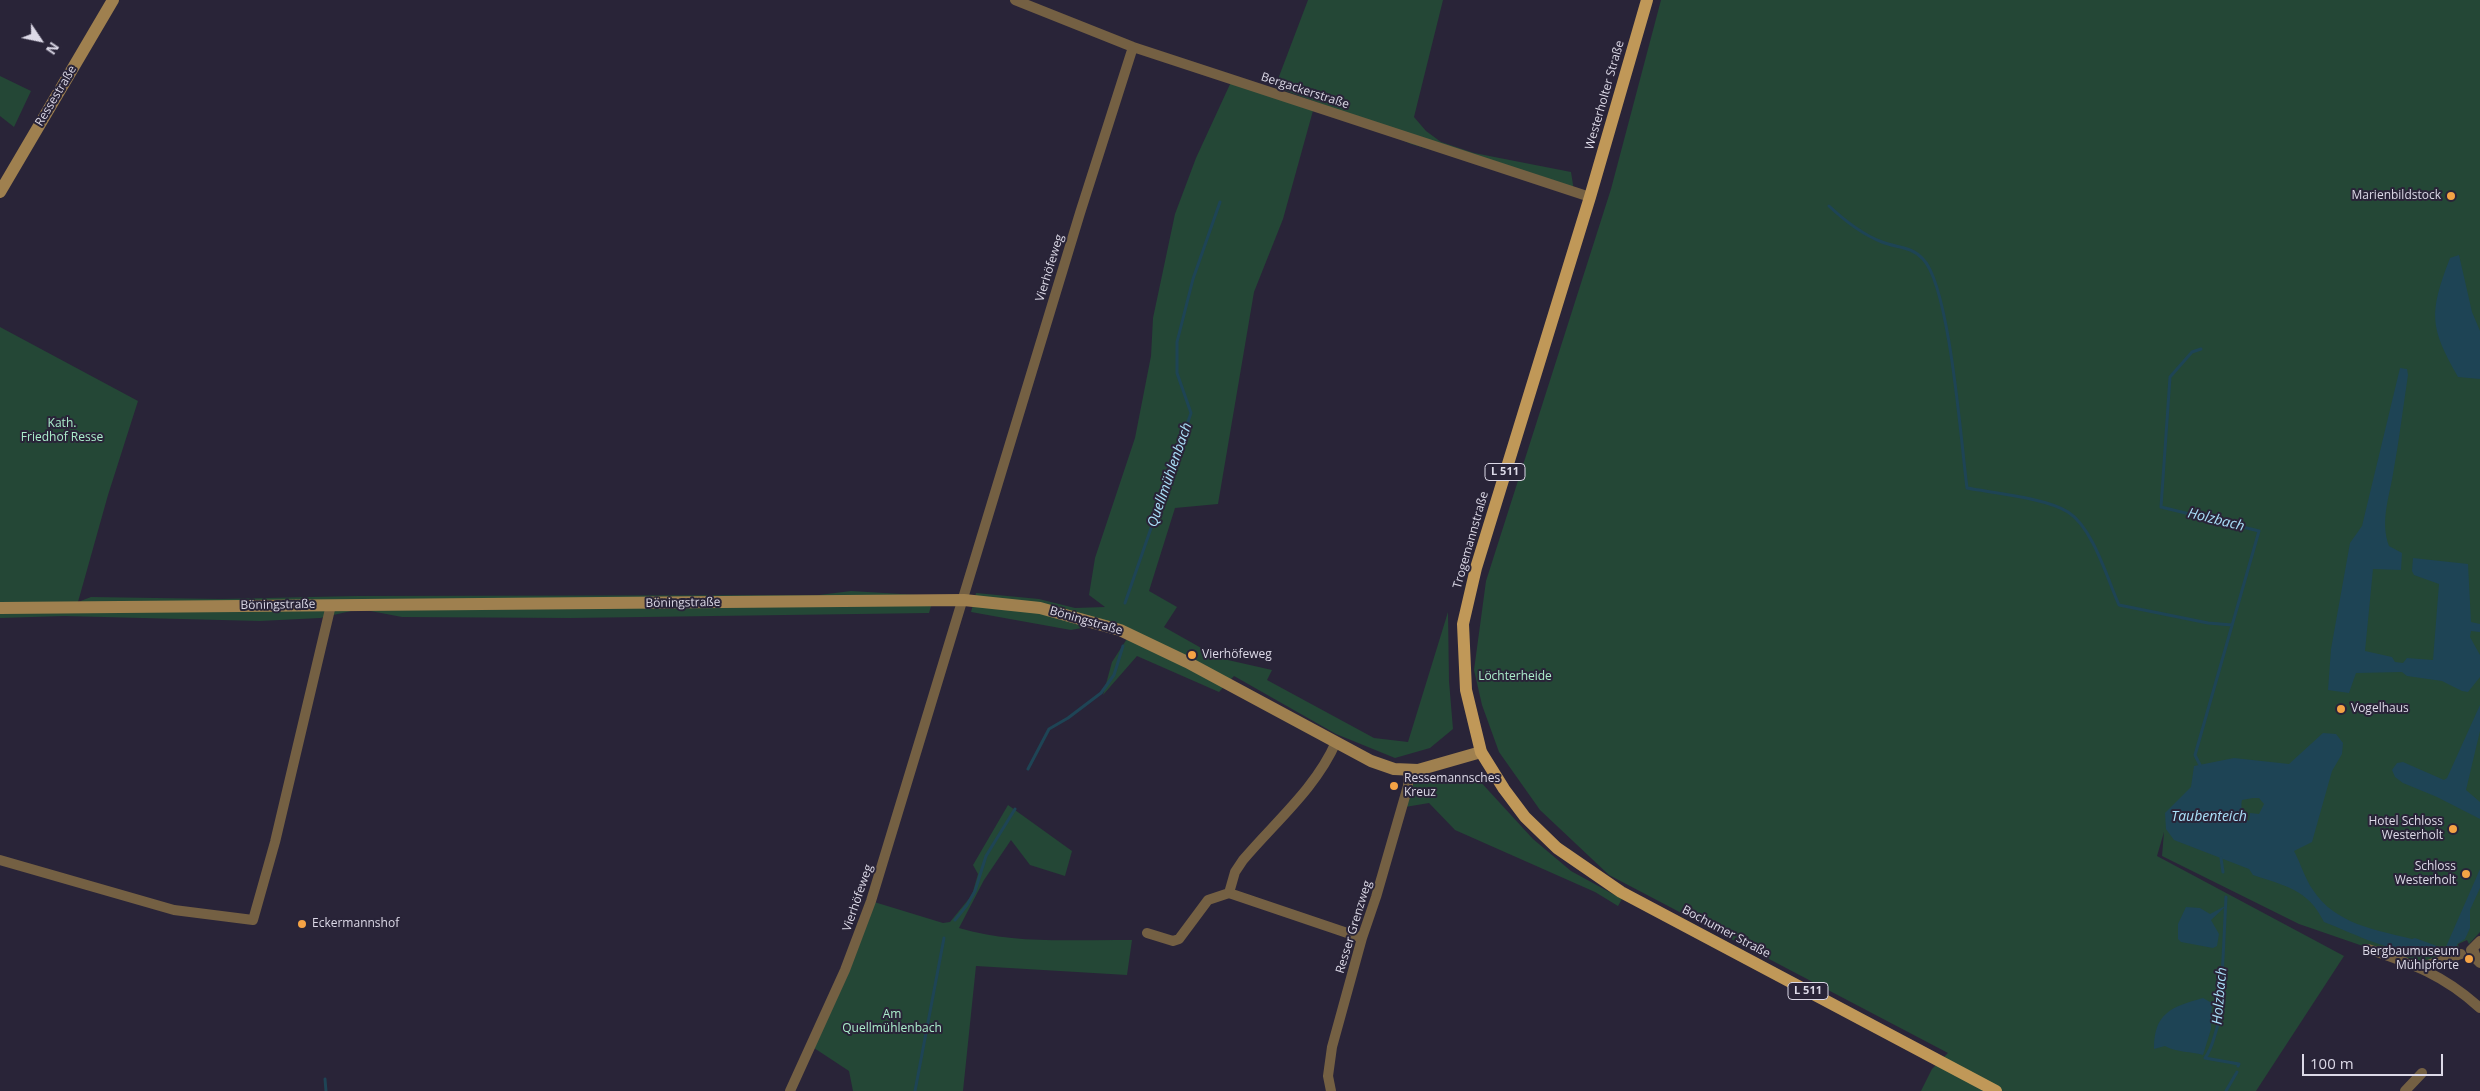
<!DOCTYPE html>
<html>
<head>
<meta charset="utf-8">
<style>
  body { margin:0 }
  #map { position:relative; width:2480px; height:1091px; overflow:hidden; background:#292438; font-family:"Open Sans",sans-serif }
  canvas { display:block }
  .north { position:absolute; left:15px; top:15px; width:50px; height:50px; -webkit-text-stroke:4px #292438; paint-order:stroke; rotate:124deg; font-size:14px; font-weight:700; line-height:20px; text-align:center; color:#dcd9e7 }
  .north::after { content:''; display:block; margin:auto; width:18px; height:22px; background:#dcd9e7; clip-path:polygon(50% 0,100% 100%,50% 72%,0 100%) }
  .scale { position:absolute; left:2302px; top:1054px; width:141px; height:22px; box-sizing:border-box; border:2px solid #dcd9e7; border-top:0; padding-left:6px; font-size:15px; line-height:18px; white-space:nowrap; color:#dcd9e7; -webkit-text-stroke:4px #292438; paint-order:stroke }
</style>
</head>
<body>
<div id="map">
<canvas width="2480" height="1091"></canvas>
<div class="north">N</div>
<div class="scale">100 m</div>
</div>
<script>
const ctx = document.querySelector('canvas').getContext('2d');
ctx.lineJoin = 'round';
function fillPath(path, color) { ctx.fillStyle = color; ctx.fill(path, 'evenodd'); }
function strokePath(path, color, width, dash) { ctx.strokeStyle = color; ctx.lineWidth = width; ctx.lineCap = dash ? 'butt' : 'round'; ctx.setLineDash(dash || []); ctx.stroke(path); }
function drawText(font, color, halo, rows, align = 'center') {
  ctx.font = font + ' "Open Sans",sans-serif'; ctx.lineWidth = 4; ctx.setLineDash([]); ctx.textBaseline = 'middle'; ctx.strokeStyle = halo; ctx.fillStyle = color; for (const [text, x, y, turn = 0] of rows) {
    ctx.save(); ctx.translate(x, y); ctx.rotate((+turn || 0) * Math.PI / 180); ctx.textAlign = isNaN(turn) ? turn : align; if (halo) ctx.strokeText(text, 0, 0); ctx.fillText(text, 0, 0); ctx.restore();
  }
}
const green = new Path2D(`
  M1308 0H1443L1414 117 1426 131 1441 142 1474 153 1571 172 1574 191 1411 144 1330 107 1275 87Z
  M1661 0H2480V932L2469 944 2467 940 2458 944 2459 948 2418 965 2299 924 2162 856 2164 832 2157 856 2344 956 2256 1091H1921L1932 1069 1948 1053 1609 875 1540 810 1499 752 1482 705 1474 670 1486 581 1611 189Z
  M0 76 31 91 14 127 0 116Z
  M1231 82 1314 107 1283 219 1254 292 1218 504 1175 508 1149 591 1177 607 1164 627 1219 658 1272 670 1267 680 1374 738 1408 742 1448 612 1449 681 1453 729 1430 748 1395 758 1336 734 1234 676 1219 692 1137 656 1103 695 1112 662 1132 631 1114 622 1071 630 971 612 976 593 1039 599 1075 608 1105 607 1089 595 1095 558 1135 438 1151 356 1153 318 1175 214 1196 158Z
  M0 327 138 401 108 495 78 602 91 597 221 599 357 596 819 595 851 591 934 596 929 613 571 618 402 617 360 609 320 618 260 621 64 616 0 618Z
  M1459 778H1477L1533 839 1571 871 1622 899 1618 906 1595 892 1455 830 1429 803 1405 807 1412 784Z
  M1008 805 1072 851 1065 876 1030 865 1011 840 984 880 959 928C1015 945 1074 939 1132 940L1127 975 976 966 963 1091H853L849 1071 811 1046 871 901 943 923 950 922 972 895 978 874 973 865Z`);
const water = new Path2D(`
  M2459 255 2472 312 2480 331V379L2458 377C2429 326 2429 313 2450 258Z
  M2400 368 2407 369 2408 375C2403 408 2399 441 2393 474 2389 498 2380 522 2389 546L2402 553 2401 570 2373 569 2365 651 2392 657 2395 662 2403 663 2407 658 2433 660 2439 584 2414 575 2412 571 2413 558 2468 564 2471 622 2480 624V632L2471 631 2470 637 2480 655V677L2468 692 2462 691 2442 681 2407 676 2402 672 2356 673 2349 693 2328 690 2331 649 2350 543 2362 526Z
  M2480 705V731L2466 790 2480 802V819L2437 797 2403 783 2395 777 2392 770 2397 763 2403 762 2444 780 2447 778Z
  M2323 733 2336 734 2343 743 2342 754 2332 771 2312 842 2294 851C2301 864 2305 879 2313 890 2335 924 2376 930 2412 939L2415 938 2445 949 2480 869V888L2470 910V928L2465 939 2457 944V948C2412 964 2367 939 2324 922 2308 889 2285 886 2253 875L2249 869 2174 840 2166 829 2165 813 2191 787 2194 766 2234 758 2289 764ZM2253 798H2259L2264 804 2259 814 2250 813 2249 821C2243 818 2240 807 2242 800Z
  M2227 905 2211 920 2219 934 2217 946 2213 948 2181 942 2178 939V924L2186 907 2200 908 2210 914Z
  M2203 998 2210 1002 2220 999 2212 1004 2211 1029 2203 1055C2191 1051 2177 1053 2165 1046L2154 1049C2154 1013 2171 1007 2203 998Z`);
const stream = new Path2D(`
  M1829 206C1845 221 1861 234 1882 242 1897 248 1911 246 1923 259 1950 287 1961 443 1967 488 1994 493 2046 498 2068 512 2093 528 2107 578 2119 605L2208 623 2232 625
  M1125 603 1191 413 1177 373V342L1193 279 1220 202
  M2200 765 2195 755 2259 531 2161 507 2170 377 2192 352 2201 349
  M1028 769 1049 729 1068 718 1101 693 1114 675 1123 646
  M2221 858 2223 872
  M2226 897 2220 1020C2214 1033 2214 1046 2205 1058L2239 1064 2238 1066
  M955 920 967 905 975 891 986 856 1015 809
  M325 1079 326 1091
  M915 1091 944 938
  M2226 1091 2237 1072`);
const minor = new Path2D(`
  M1015 0 1133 47 1590 197
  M0 860 174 910 253 920 275 842 331 605
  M1229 893 1362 938
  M1147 933 1173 941 1179 939 1208 900 1229 893 1235 872 1243 860C1275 822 1316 788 1336 742
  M2368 949C2413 964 2444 975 2480 1008
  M2473 949 2477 960 2480 963
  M2471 950 2480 941
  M2422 967 2461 954
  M790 1091 845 970 871 901 1080 213 1133 47
  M1331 1091 1328 1076 1332 1047 1362 938 1376 897 1408 786V770
  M2405 1091 2422 1073`);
const secondary = new Path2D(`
  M0 192 113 0
  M0 608 964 600 1040 608 1120 630 1187 662 1371 761 1394 769 1418 770 1481 752`);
const primary = new Path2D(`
  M1647 0 1590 197 1476 568 1463 624 1466 690 1481 752 1504 789 1525 817 1557 848 1621 892 1996 1091`);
const markers = [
  [2451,196,5,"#f5a345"],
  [1192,655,5,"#f5a345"],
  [2341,709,5,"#f5a345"],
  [1394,786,5,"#f5a345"],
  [2453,829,5,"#f5a345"],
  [2466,874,5,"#f5a345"],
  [302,924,5,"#f5a345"],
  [2469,959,5,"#f5a345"]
];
const shields = [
  [1505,472,40],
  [1808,991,40]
];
const shieldNames = [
  ["L 511",1505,472],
  ["L 511",1808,991]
];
const streetNames = [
  ["Bergackerstraße",1305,91,18],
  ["Westerholter Straße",1605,95,-74],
  ["Ressestraße",56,96,-59],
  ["Vierhöfeweg",1050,268,-73],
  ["Trogemannstraße",1471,540,-74],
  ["Böningstraße",683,603,-1],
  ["Böningstraße",278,605,-1],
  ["Böningstraße",1086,621,16],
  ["Vierhöfeweg",858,898,-71],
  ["Resser Grenzweg",1354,927,-73],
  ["Bochumer Straße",1726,932,28]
];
const poiNames = [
  ["Marienbildstock",2441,196],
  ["Vierhöfeweg",1202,655,"left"],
  ["Vogelhaus",2351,709,"left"],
  ["Ressemannsches",1404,779,"left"],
  ["Kreuz",1404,793,"left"],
  ["Hotel Schloss",2443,822],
  ["Westerholt",2443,836],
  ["Schloss",2456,867],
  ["Westerholt",2456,881],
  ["Eckermannshof",312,924,"left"],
  ["Bergbaumuseum",2459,952],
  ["Mühlpforte",2459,966]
];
const parkNames = [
  ["Kath.",62,424],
  ["Friedhof Resse",62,438],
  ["Löchterheide",1515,677],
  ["Am",892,1015],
  ["Quellmühlenbach",892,1029]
];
const waterNames = [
  ["Quellmühlenbach",1170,475,-71],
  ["Holzbach",2216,520,14],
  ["Taubenteich",2209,817],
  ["Holzbach",2220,996,-85]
];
fillPath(green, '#244736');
fillPath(water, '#1e4455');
strokePath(stream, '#1e4455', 3);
strokePath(minor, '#746043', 10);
strokePath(secondary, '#9f804f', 12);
strokePath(primary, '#c09858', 12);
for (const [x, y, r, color] of markers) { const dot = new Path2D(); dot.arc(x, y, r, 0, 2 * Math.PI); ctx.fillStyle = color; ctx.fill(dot); strokePath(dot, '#292438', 2); }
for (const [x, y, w] of shields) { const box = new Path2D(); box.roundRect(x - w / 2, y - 8.5, w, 17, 4); ctx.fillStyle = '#292438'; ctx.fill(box); strokePath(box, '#dcd9e7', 1); }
drawText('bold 11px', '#dcd9e7', null, shieldNames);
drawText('12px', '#dcd9e7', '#292438', streetNames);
drawText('12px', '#dcd9e7', '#292438', poiNames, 'right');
drawText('12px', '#abedcb', '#292438', parkNames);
drawText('italic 14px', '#aae0f9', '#292438', waterNames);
</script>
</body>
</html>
